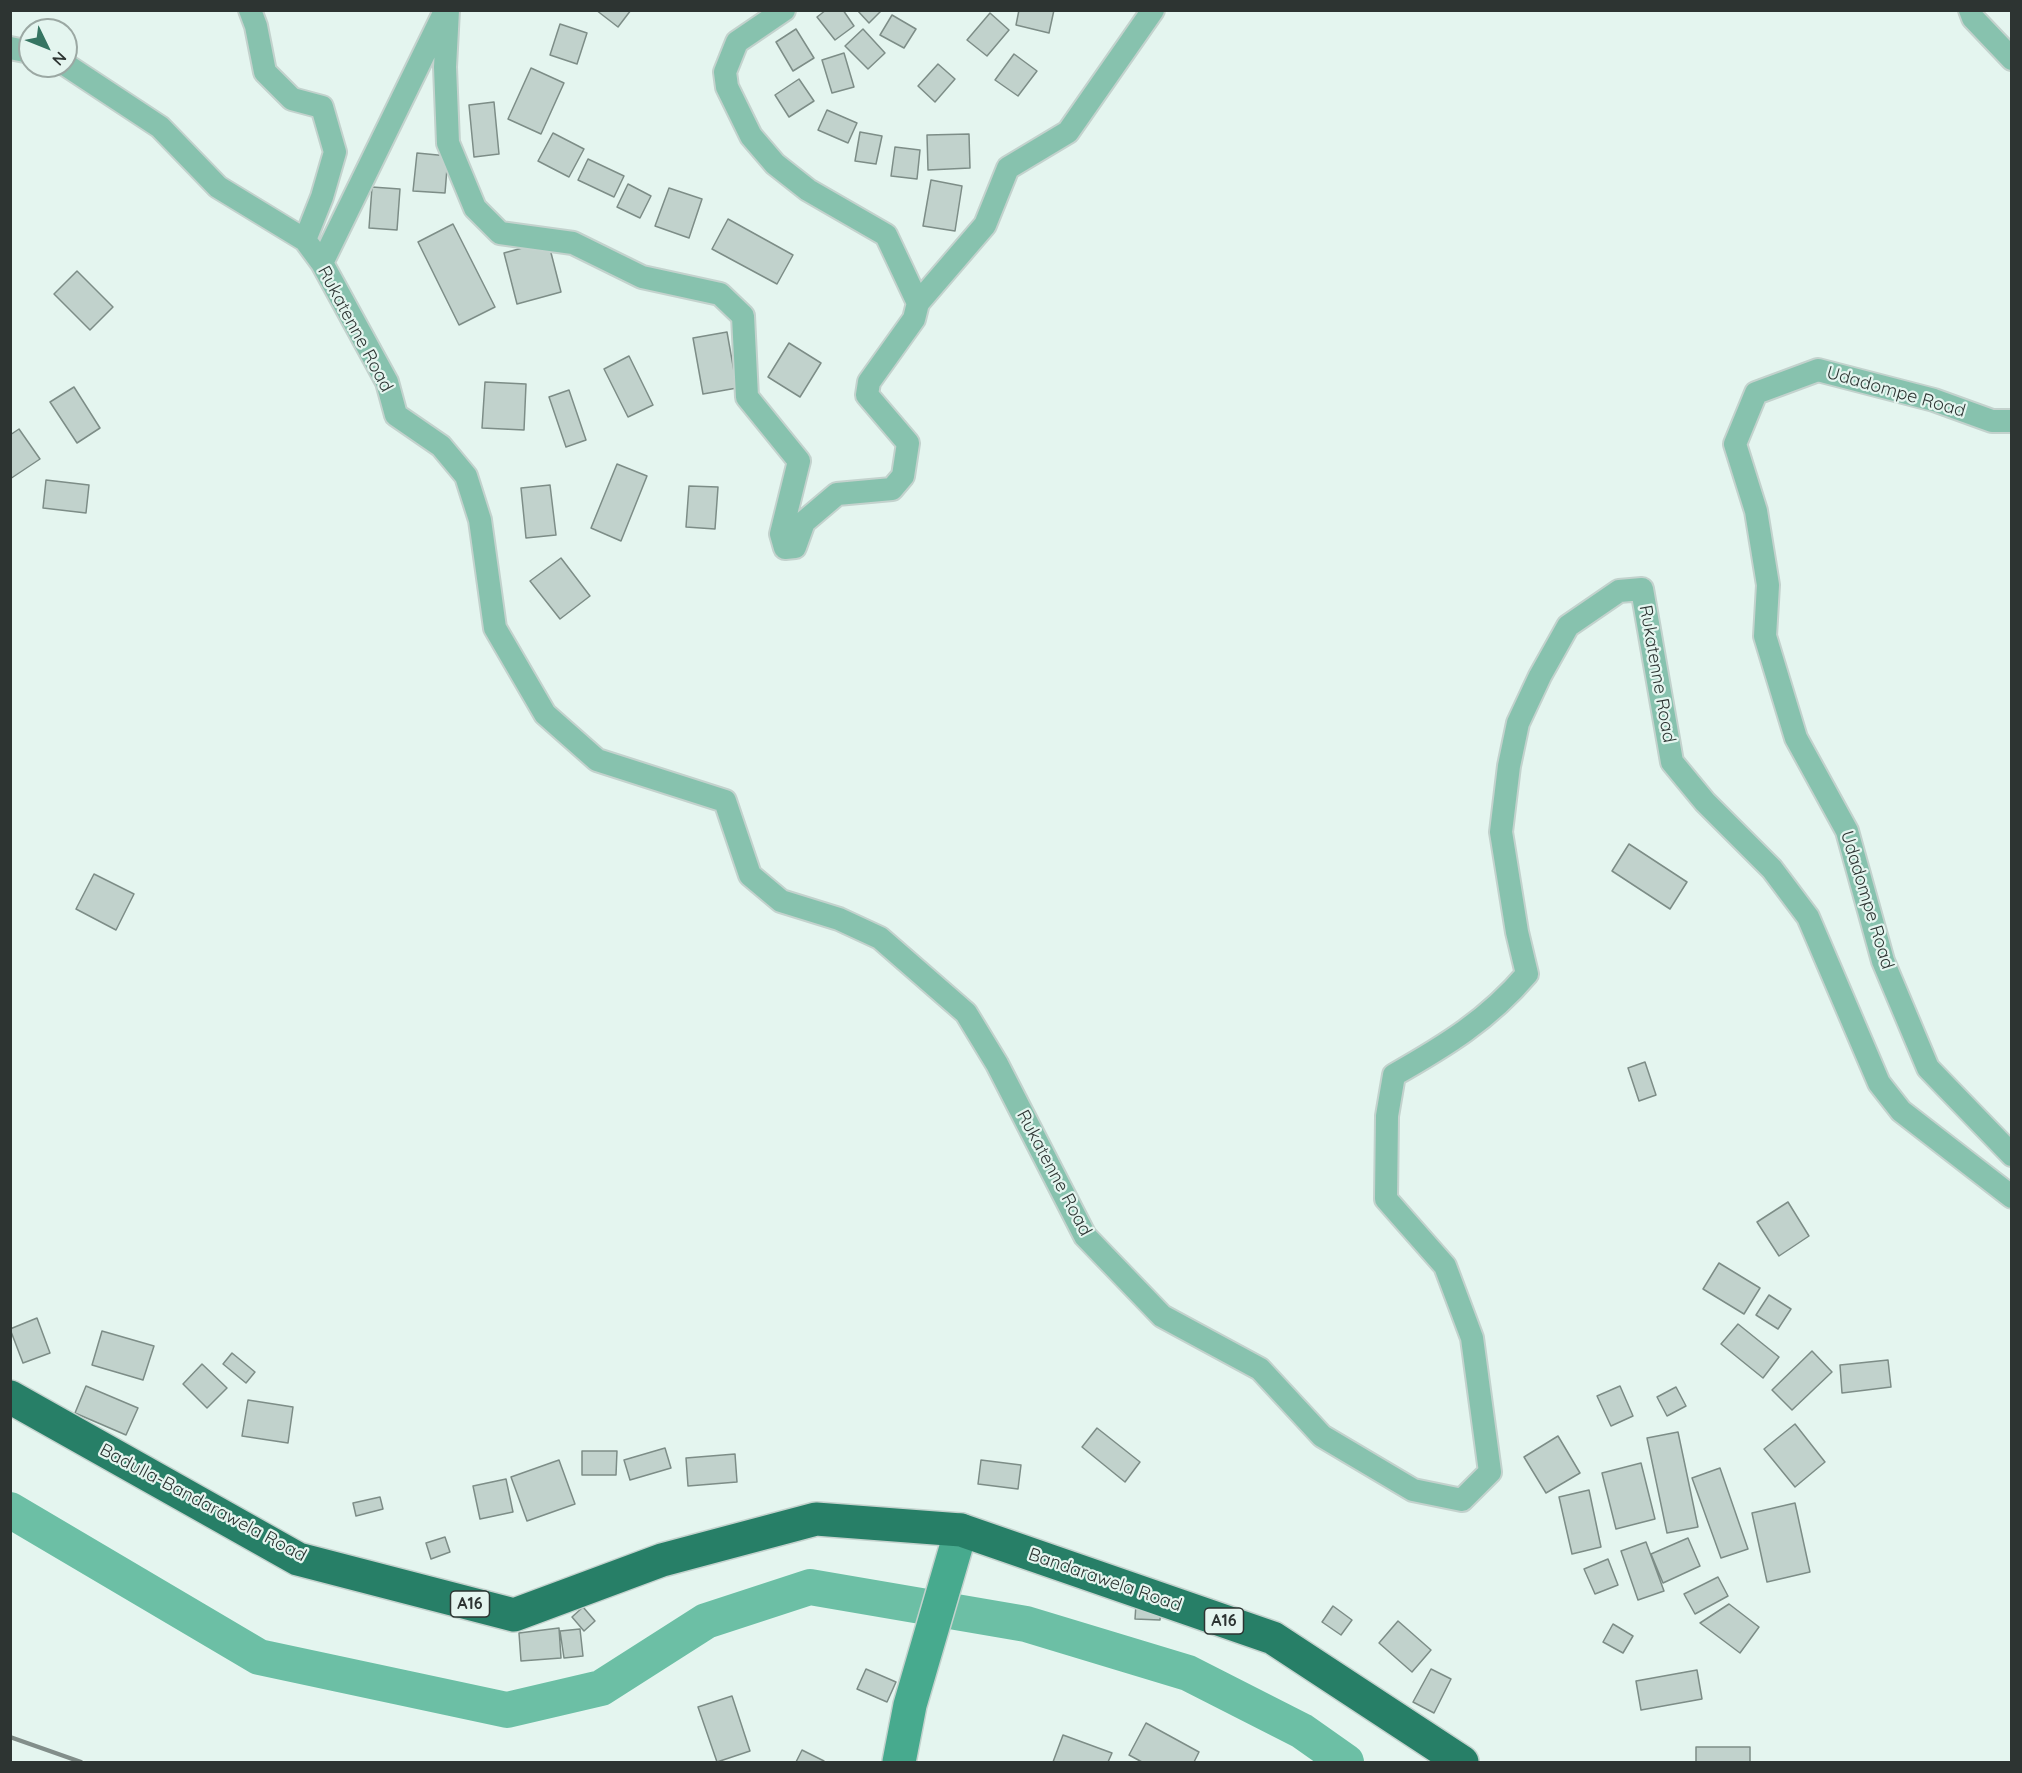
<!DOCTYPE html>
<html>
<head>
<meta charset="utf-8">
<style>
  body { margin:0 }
  #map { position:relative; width:2022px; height:1773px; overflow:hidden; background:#e4f5ef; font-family:Quicksand,sans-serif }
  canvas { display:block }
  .frame { position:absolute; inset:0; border:12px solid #2d3432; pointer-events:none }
  .north { position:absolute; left:18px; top:18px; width:60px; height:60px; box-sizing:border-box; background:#e4f5ef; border:2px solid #9ba8a3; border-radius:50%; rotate:133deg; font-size:16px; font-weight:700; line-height:24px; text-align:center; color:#2d3432 }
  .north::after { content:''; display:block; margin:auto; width:21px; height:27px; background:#367562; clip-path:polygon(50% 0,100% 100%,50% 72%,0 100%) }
</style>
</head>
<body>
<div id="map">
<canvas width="2022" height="1773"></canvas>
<div class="frame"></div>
<div class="north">N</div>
</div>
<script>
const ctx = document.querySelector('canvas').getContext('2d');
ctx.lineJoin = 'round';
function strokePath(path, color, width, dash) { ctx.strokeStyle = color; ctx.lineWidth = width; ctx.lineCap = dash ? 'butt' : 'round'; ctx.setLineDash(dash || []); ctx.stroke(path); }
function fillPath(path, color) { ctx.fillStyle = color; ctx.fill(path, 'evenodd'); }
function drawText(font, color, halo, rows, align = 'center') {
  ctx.font = font + ' Quicksand,sans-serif'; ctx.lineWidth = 4.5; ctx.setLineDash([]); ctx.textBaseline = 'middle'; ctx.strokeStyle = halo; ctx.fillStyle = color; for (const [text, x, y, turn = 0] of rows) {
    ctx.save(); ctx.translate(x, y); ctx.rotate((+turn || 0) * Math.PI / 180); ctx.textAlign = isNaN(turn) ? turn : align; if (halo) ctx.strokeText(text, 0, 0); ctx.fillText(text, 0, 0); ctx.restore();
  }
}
const river = new Path2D(`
  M10 1510 259 1657 507 1710 601 1688 706 1621 810 1587 1026 1624 1188 1673 1302 1731 1346 1762`);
const building = new Path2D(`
  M596 10H631L618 27Z
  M826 10H843L854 26 835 40 817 17Z
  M857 10H882L869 23Z
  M1019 10H1054L1049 33 1016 25Z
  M990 13 1009 30 987 56 967 40Z
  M892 15 916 29 904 48 880 35Z
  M560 24 587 33 577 64 550 55Z
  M796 29 814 58 793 71 776 42Z
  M863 29 885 53 868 69 845 46Z
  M844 53 854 87 832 93 822 60Z
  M1014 54 1037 71 1018 96 995 80Z
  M938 64 955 79 935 102 918 86Z
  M531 68 564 83 541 134 508 119Z
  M799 79 814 101 789 117 775 95Z
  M494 102 499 154 474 157 469 105Z
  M827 110 857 123 848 143 818 130Z
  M860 132 882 136 876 164 855 161Z
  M553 133 584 149 569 177 538 161Z
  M969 134 970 168 928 170 927 135Z
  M895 147 920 150 917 179 891 176Z
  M417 153 448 156 445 193 413 191Z
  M588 159 624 176 614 197 578 180Z
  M931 180 962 186 955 231 923 226Z
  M628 184 651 196 640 218 617 207Z
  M372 187 400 189 397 230 369 228Z
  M669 188 702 199 689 238 655 226Z
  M728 219 793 255 777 284 712 249Z
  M453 224 495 307 459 325 418 242Z
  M548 241 561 292 517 304 504 253Z
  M77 271 113 307 90 330 54 294Z
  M727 332 737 388 703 394 693 338Z
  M789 343 821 363 800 397 768 377Z
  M629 356 653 405 628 417 604 369Z
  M485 382 526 384 524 430 482 428Z
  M74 387 100 428 77 443 50 402Z
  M569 390 586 440 566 447 549 397Z
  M19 429 40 459 10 479V435Z
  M617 464 647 476 621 541 591 528Z
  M46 480 89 485 86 513 43 508Z
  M550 485 556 535 526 538 521 488Z
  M689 486 718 487 715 529 686 527Z
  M561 558 590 596 560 619 530 581Z
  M1629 844 1687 882 1670 909 1612 871Z
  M94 874 134 894 116 930 76 909Z
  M1645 1062 1656 1095 1639 1101 1628 1068Z
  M1788 1202 1809 1236 1779 1256 1757 1222Z
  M1719 1263 1760 1288 1744 1314 1703 1289Z
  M1769 1295 1791 1309 1778 1329 1756 1315Z
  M37 1318 50 1353 23 1363 10 1329Z
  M1738 1324 1779 1357 1763 1378 1721 1344Z
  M102 1331 154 1346 143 1380 92 1365Z
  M1812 1351 1832 1372 1792 1410 1772 1390Z
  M232 1353 255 1372 246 1383 223 1364Z
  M1888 1360 1891 1387 1842 1393 1840 1365Z
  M202 1364 227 1388 207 1408 183 1384Z
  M86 1386 138 1408 126 1435 75 1413Z
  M1620 1386 1633 1416 1611 1426 1597 1396Z
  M1676 1387 1686 1406 1667 1416 1657 1397Z
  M248 1400 293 1407 288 1443 242 1436Z
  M1795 1424 1825 1462 1795 1487 1764 1449Z
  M1097 1428 1140 1462 1125 1482 1082 1447Z
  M1678 1432 1698 1527 1667 1533 1647 1438Z
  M1558 1436 1580 1473 1546 1493 1524 1457Z
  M665 1448 671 1468 630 1480 624 1460Z
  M582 1451H617L616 1475H582Z
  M735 1454 737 1482 688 1486 686 1458Z
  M559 1460 575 1504 527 1521 511 1477Z
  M981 1460 1021 1465 1018 1489 978 1484Z
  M1641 1463 1655 1519 1616 1529 1602 1473Z
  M1720 1468 1748 1549 1721 1558 1692 1478Z
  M506 1479 513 1512 480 1519 473 1486Z
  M1589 1490 1601 1547 1572 1554 1559 1497Z
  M380 1497 383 1509 356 1516 353 1503Z
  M1795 1503 1810 1572 1767 1582 1752 1513Z
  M445 1537 450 1552 431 1559 426 1543Z
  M1688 1538 1700 1566 1663 1583 1651 1554Z
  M1646 1542 1664 1591 1638 1600 1621 1551Z
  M1608 1559 1618 1585 1595 1594 1584 1569Z
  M1718 1577 1728 1596 1695 1614 1684 1594Z
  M1136 1604 1161 1605 1160 1620 1135 1619Z
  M1729 1604 1759 1627 1740 1653 1700 1623Z
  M1333 1606 1352 1620 1341 1635 1322 1622Z
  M583 1607 595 1621 584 1631 572 1617Z
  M1398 1621 1431 1650 1412 1672 1379 1643Z
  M1613 1624 1633 1636 1623 1653 1603 1642Z
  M559 1628 561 1658 521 1661 519 1633Z
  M580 1629 583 1656 564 1658 560 1631Z
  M866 1669 896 1682 887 1702 857 1689Z
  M1431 1669 1451 1679 1434 1713 1413 1702Z
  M1697 1670 1702 1699 1641 1710 1636 1681Z
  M732 1696 750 1751 717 1762 698 1707Z
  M1146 1723 1199 1752 1194 1762H1142L1129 1755Z
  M1063 1735 1112 1753 1108 1762H1053Z
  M1696 1747H1750V1762H1696Z
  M802 1750 824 1761 823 1762H796Z`);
const street = new Path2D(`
  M250 10 256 26 265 72 292 99 322 107 335 152 322 197 305 240
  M448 10 445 67 448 143 475 208 500 233 573 243 642 277 720 294 743 316 747 397 799 461 781 534 785 548 795 547 804 522 837 494 892 489 903 476 908 443 867 395 869 382 914 319 918 303 886 235 808 190 775 164 751 136 727 87 725 72 737 42 784 10
  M1970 10 1973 18 2012 59
  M10 48 30 52
  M66 65 160 127 218 187 305 240 322 263 387 382 396 415 441 446 466 476 480 520 495 628 545 714 597 760 725 801 750 875 781 901 839 919 880 938 966 1013 997 1064 1085 1236 1162 1316 1260 1369 1322 1436 1413 1490 1462 1500 1490 1472 1472 1338 1445 1266 1386 1199 1387 1116 1394 1075C1445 1046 1488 1020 1527 974L1517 932 1501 832 1509 766 1518 723 1540 676 1568 626 1619 591 1642 589 1672 762 1705 802 1772 869 1808 917 1879 1083 1901 1111 2012 1197
  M322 263 445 11
  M918 303 985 225 1008 168 1068 132 1153 10
  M2012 421H1992L1934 400 1818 370 1756 393 1735 444 1756 511 1768 585 1765 636 1796 738 1847 831 1883 961 1928 1068 2012 1155`);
const secondary = new Path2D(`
  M899 1762 910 1705 961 1530`);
const highway = new Path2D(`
  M10 1397 298 1559 514 1615 662 1560 816 1519 961 1530 1273 1638 1462 1762`);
const rail = new Path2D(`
  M10 1737 81 1762`);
const shields = [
  [470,1604,39],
  [1224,1621,39]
];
const shieldNames = [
  ["A16",470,1604],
  ["A16",1224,1621]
];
const streetNames = [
  ["Rukatenne Road",355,329,62],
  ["Udadompe Road",1896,392,16],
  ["Rukatenne Road",1657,674,80],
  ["Udadompe Road",1867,900,73],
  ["Rukatenne Road",1054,1173,62],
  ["Badulla-Bandarawela Road",203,1503,28],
  ["Bandarawela Road",1105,1580,19]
];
strokePath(river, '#6cbfa5', 36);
fillPath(building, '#c1d2cc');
strokePath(building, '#7d8d87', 1.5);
strokePath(street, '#c3d2cd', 26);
strokePath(secondary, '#c3d2cd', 36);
strokePath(highway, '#c3d2cd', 36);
strokePath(street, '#87c2ae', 22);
strokePath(secondary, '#47aa8e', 33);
strokePath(highway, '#277f67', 33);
strokePath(rail, '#828e8a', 4.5);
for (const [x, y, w] of shields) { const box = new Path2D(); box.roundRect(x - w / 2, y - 13, w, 26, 4.5); ctx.fillStyle = '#e4f5ef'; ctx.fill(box); strokePath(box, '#2d3432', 1.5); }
drawText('bold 16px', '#2d3432', null, shieldNames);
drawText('18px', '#2d3432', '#e4f5ef', streetNames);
</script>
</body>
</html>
